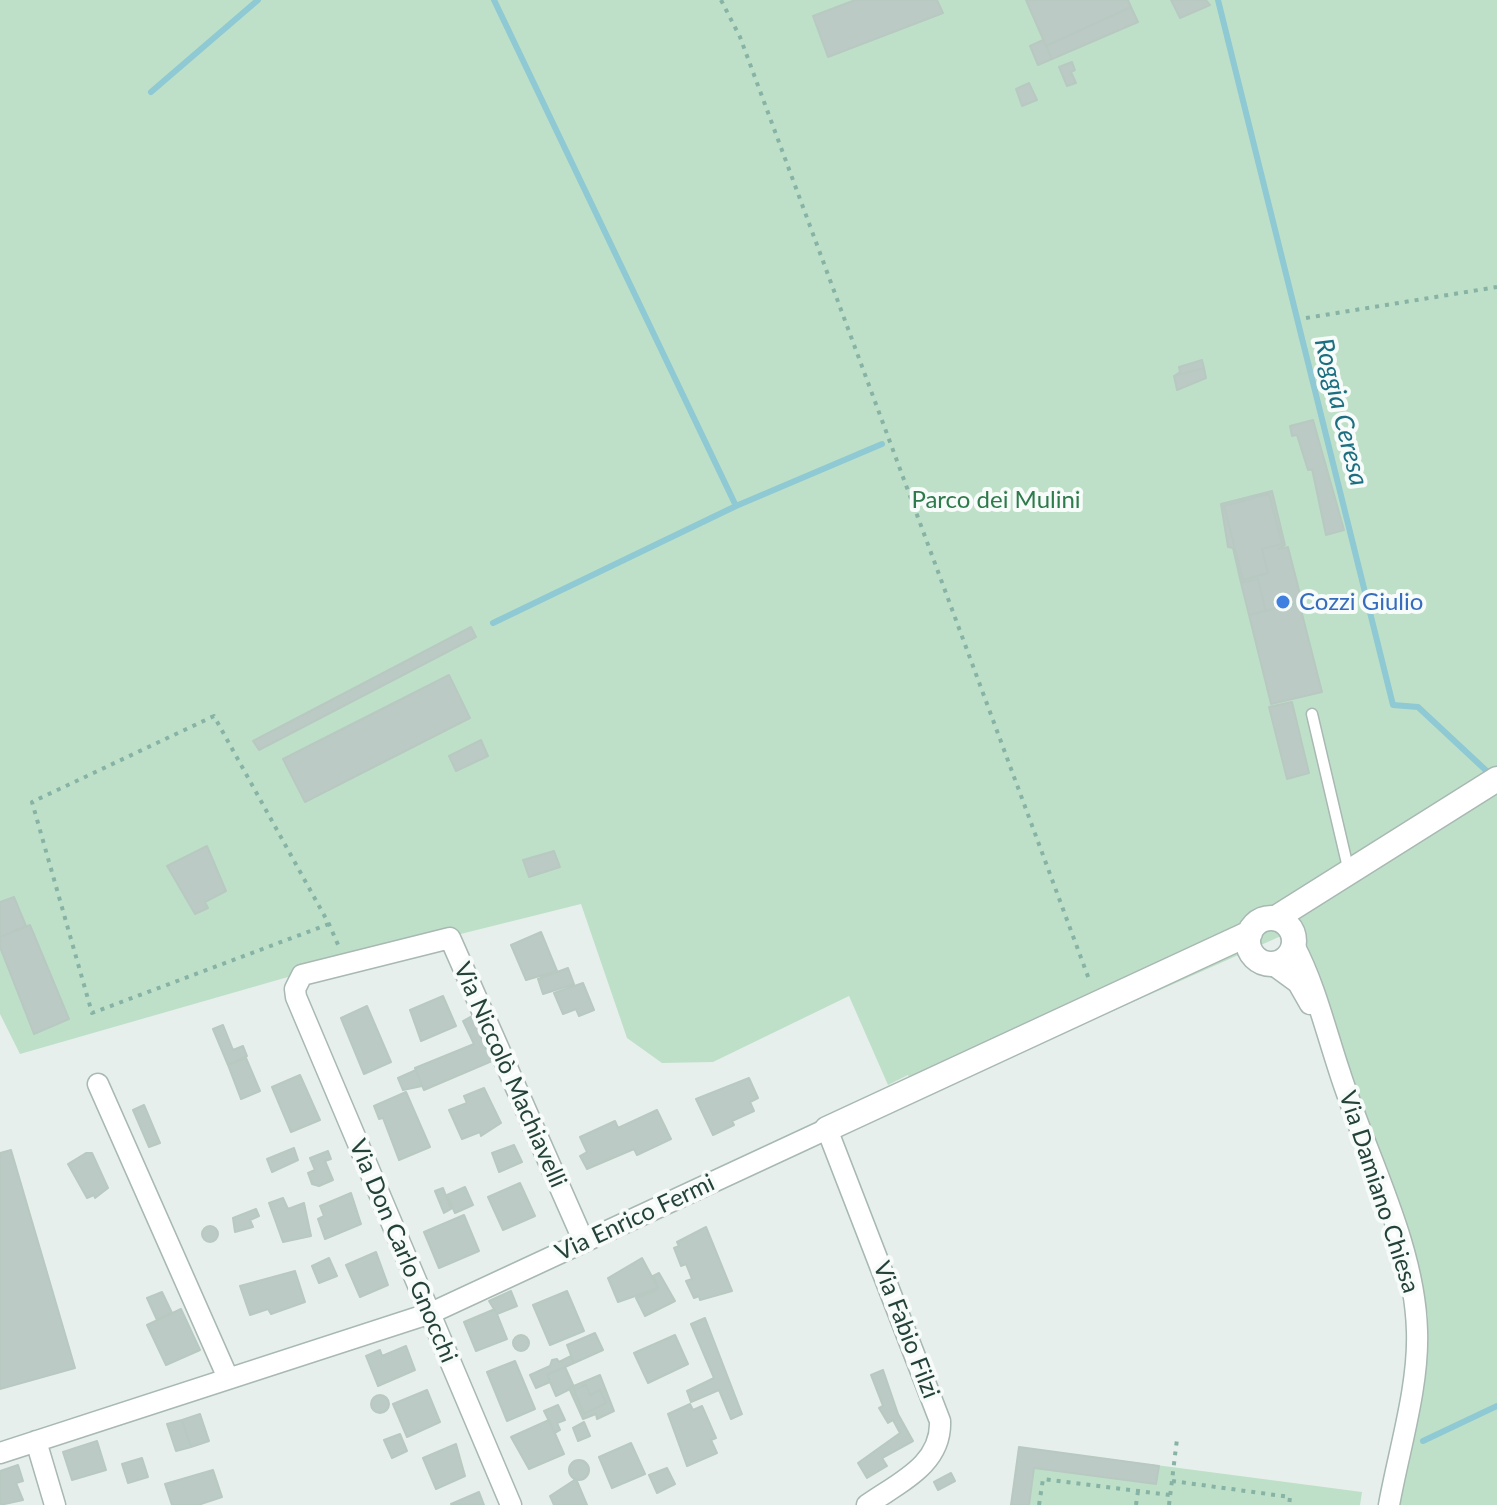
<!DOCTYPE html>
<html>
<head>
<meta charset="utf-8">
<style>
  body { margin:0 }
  canvas { display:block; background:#e6efeb }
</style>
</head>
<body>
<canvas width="1497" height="1505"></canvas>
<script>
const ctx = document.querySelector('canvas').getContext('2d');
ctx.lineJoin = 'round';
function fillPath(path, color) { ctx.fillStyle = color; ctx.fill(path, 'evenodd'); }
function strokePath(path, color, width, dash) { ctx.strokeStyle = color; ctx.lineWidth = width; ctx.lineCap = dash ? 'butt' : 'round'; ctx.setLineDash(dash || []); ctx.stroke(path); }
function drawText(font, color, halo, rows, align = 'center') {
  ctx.font = font + ' Lato,sans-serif'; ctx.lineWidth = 8; ctx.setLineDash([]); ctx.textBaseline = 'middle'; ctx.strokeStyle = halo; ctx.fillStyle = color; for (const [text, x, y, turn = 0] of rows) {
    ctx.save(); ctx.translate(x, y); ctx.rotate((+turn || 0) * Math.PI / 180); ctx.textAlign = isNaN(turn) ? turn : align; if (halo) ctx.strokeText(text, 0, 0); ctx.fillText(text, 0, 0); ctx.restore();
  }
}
const green = new Path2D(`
  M0 0H1497V1505H1399L1408 1437 1427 1364 1428 1315 1299 928 918 1098 908 1075 888 1085 849 996 713 1062 662 1063 627 1038 581 904 288 977 20 1054 0 1014Z
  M1019 1447 1362 1492 1360 1505H1011Z`);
const stream = new Path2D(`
  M494 0 736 506
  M1218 0 1393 705 1418 707 1492 776
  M151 92 258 0
  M493 623 736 506 882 444
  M1423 1441 1497 1406`);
const building = new Path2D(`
  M855 0H937L943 13 828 57 813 16Z
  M1026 0H1128L1131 7 1046 46Z
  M1171 0H1206L1210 5 1180 18Z
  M1131 7 1138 22 1052 59 1046 46Z
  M1043 40 1052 59 1038 65 1030 46Z
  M1072 62 1075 70 1071 72 1076 83 1067 86 1059 67Z
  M1029 83 1037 100 1022 106 1016 89Z
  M1202 360 1204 368 1174 376 1180 372 1179 367Z
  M1204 368 1206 378 1177 390 1174 376Z
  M1313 420 1344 530 1326 535 1312 469 1308 470 1297 435 1292 436 1290 426Z
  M1272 491 1285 545 1278 549 1288 547 1302 602 1266 611 1258 579 1241 583 1233 548 1228 547 1221 504ZM1269 494 1282 544 1262 549 1268 573 1243 580 1224 506Z
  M1269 494 1282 544 1262 549 1268 573 1243 580 1224 506Z
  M1258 579 1266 611 1249 615 1241 583Z
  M1299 602 1322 692 1271 704 1249 615Z
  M471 627 476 637 259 750 253 741Z
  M449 675 470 718 305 802 283 759Z
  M1292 702 1309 773 1287 779 1269 707Z
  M481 740 488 756 456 771 449 756Z
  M207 846 226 891 205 902 208 908 195 914 167 866Z
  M554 851 560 867 529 877 523 860Z
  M14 897 26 926 0 937V902Z
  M30 925 69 1019 34 1034 0 947V937Z
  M541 932 557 971 526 980 511 945Z
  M568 968 574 984 543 994 538 979Z
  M583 983 594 1010 579 1016 576 1009 563 1014 554 993Z
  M443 996 456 1026 421 1041 410 1010Z
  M367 1006 391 1062 364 1074 341 1018Z
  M472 1016 492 1061 424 1090 415 1068 474 1044 463 1021Z
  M223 1025 233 1050 243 1046 247 1056 228 1065 213 1029Z
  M246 1058 260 1091 241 1099 228 1065Z
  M416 1070 422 1086 403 1090 398 1078Z
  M300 1075 320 1120 291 1132 272 1087Z
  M749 1078 758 1098 750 1102 754 1111 732 1121 734 1125 713 1135 696 1099Z
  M484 1088 501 1123 481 1136 480 1132 462 1139 449 1110 467 1103 464 1096Z
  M406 1092 430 1147 399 1160 383 1118 379 1119 374 1106Z
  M144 1105 160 1143 149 1147 133 1110Z
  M657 1110 671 1139 637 1155 634 1149 587 1169 580 1156 587 1152 580 1137 615 1121 618 1128Z
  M514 1145 522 1162 499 1172 492 1153Z
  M294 1148 298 1160 272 1172 267 1159Z
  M11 1150 75 1368 0 1389V1153Z
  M328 1151 331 1159 325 1161 333 1180 319 1186 312 1184 308 1173 315 1170 310 1158Z
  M86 1153H92L108 1188 95 1198 94 1195 87 1198 68 1164Z
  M520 1183 535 1216 503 1230 488 1197Z
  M465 1187 473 1205 455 1213 447 1195Z
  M443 1188 451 1209 444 1213 435 1191Z
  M351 1193 361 1224 325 1239 318 1219 324 1216 320 1206Z
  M283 1198 288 1209 304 1203 311 1236 283 1242 269 1203Z
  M256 1209 259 1216 250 1220 253 1227 235 1232 233 1218Z
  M464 1215 479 1251 439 1268 424 1232Z
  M202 1234a8 8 0 1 1 16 0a8 8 0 1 1-16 0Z
  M706 1227 732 1291 700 1300 699 1296 694 1298 686 1281 692 1279 686 1264 681 1266 674 1248 679 1246 677 1242Z
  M376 1252 388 1285 360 1297 346 1265Z
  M329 1258 337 1276 319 1283 312 1266Z
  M642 1258 658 1288 618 1302 608 1278Z
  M295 1271 305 1302 271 1314 268 1309 250 1315 240 1286Z
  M659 1273 675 1301 645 1316 636 1298 655 1291 658 1288 653 1276Z
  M511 1291 517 1306 497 1314 489 1301Z
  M567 1291 584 1331 550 1345 533 1305Z
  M162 1292 172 1313 157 1320 147 1298Z
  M181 1309 200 1350 166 1365 147 1325Z
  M495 1309 507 1339 476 1351 464 1322Z
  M705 1318 742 1414 731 1419 719 1390 691 1402 687 1391 714 1378 691 1324Z
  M595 1333 603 1350 574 1363 567 1345Z
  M675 1335 688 1364 648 1383 634 1353Z
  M513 1343a8 8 0 1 1 16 0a8 8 0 1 1-16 0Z
  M406 1346 415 1370 378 1386 366 1356 380 1350 382 1356Z
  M571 1356 574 1363 547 1375 550 1382 536 1388 530 1375 550 1366 552 1360 557 1359 559 1362Z
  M515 1361 535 1409 507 1421 487 1372Z
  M565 1367 574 1387 556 1396 547 1375Z
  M883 1370 898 1414 913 1441 882 1458 887 1466 867 1478 858 1463 900 1433 893 1420 888 1423 879 1408 883 1406 871 1375Z
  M600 1375 614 1411 597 1419 596 1414 583 1419 569 1388ZM586 1385 590 1395 600 1390 606 1403 584 1414 574 1390Z
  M586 1385 590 1395 600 1390 606 1403 584 1414 574 1390Z
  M427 1390 440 1422 407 1437 393 1404Z
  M371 1404a9 9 0 1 1 18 0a9 9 0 1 1-18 0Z
  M690 1404 693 1410 702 1406 716 1438 711 1440 717 1453 687 1466 668 1414Z
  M558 1405 565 1420 557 1423 560 1430 555 1433 544 1411Z
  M200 1414 209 1441 191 1447 182 1420Z
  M182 1420 191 1447 176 1451 167 1424Z
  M549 1420 564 1454 529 1469 511 1437Z
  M584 1422 590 1436 578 1441 573 1428Z
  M400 1434 407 1451 392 1458 384 1440Z
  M97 1441 106 1470 72 1480 63 1452Z
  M631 1443 645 1474 612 1488 599 1457Z
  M456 1444 465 1476 436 1489 423 1458Z
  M1019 1447 1159 1466 1156 1484 1034 1468 1029 1505H1011Z
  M142 1458 148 1477 128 1483 122 1464Z
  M569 1470a10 10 0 1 1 20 0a10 10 0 1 1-20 0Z
  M18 1465 23 1481 16 1483 23 1500 0 1505V1471Z
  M667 1468 675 1484 657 1493 649 1475Z
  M213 1470 222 1497 198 1505H172L165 1484Z
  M951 1473 955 1481 938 1490 934 1482Z
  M576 1479 587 1505H554L550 1496Z
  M479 1492 484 1505 451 1504Z`);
const path = new Path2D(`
  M721 0 740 37 1090 982
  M1306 318 1497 287
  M329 924 92 1013 32 802 214 716 329 924 339 947
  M1172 1481 1290 1497 1289 1505
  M1039 1505 1043 1479 1170 1495
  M1136 1505 1138 1491
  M1169 1505 1177 1439`);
const service = new Path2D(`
  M1312 714 1349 872`);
const minor = new Path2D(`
  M1294 945C1315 985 1325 1028 1339 1070 1365 1153 1415 1244 1417 1331 1419 1386 1399 1450 1389 1505
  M1272 964 1298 983 1310 1004
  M98 1084 228 1378
  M36 1441 55 1505
  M0 1453 431 1313 827 1129 940 1421C942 1465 898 1483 867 1505
  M511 1505 296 997 295 989 302 975 450 938 584 1242`);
const tertiary = new Path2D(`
  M1248 941a23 23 0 1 1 46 0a23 23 0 1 1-46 0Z
  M1276 918 1497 779
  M827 1129 1250 933`);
const markers = [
  [1283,602,8,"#3f7fe0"]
];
const parkNames = [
  ["Parco dei Mulini",996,500]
];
const shopNames = [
  ["Cozzi Giulio",1299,602]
];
const streetNames = [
  ["Via Niccolò Machiavelli",510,1075,66],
  ["Via Damiano Chiesa",1379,1192,72],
  ["Via Enrico Fermi",635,1218,-25],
  ["Via Don Carlo Gnocchi",403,1251,67],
  ["Via Fabio Filzi",906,1330,69]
];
const waterNames = [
  ["Roggia Ceresa",1341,412,76]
];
fillPath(green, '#bfe0c8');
strokePath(stream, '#8ec9d4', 6);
fillPath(building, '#bbcac4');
strokePath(building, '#b8c9c2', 2);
strokePath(service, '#a8b8b2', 13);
strokePath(minor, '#a8b8b2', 23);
strokePath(tertiary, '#a8b8b2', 27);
strokePath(path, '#86b3a5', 4, [4, 6]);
strokePath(service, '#fff', 10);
strokePath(minor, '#fff', 20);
strokePath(tertiary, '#fff', 24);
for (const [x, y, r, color] of markers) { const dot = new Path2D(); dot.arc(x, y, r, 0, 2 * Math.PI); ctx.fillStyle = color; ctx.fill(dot); strokePath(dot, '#f7fbf9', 3); }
drawText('24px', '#2d7a4b', '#f7fbf9', parkNames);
drawText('24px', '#366cbe', '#f7fbf9', shopNames, 'left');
drawText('24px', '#24423a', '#f7fbf9', streetNames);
drawText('italic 26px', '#1c6f80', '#f7fbf9', waterNames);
</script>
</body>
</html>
